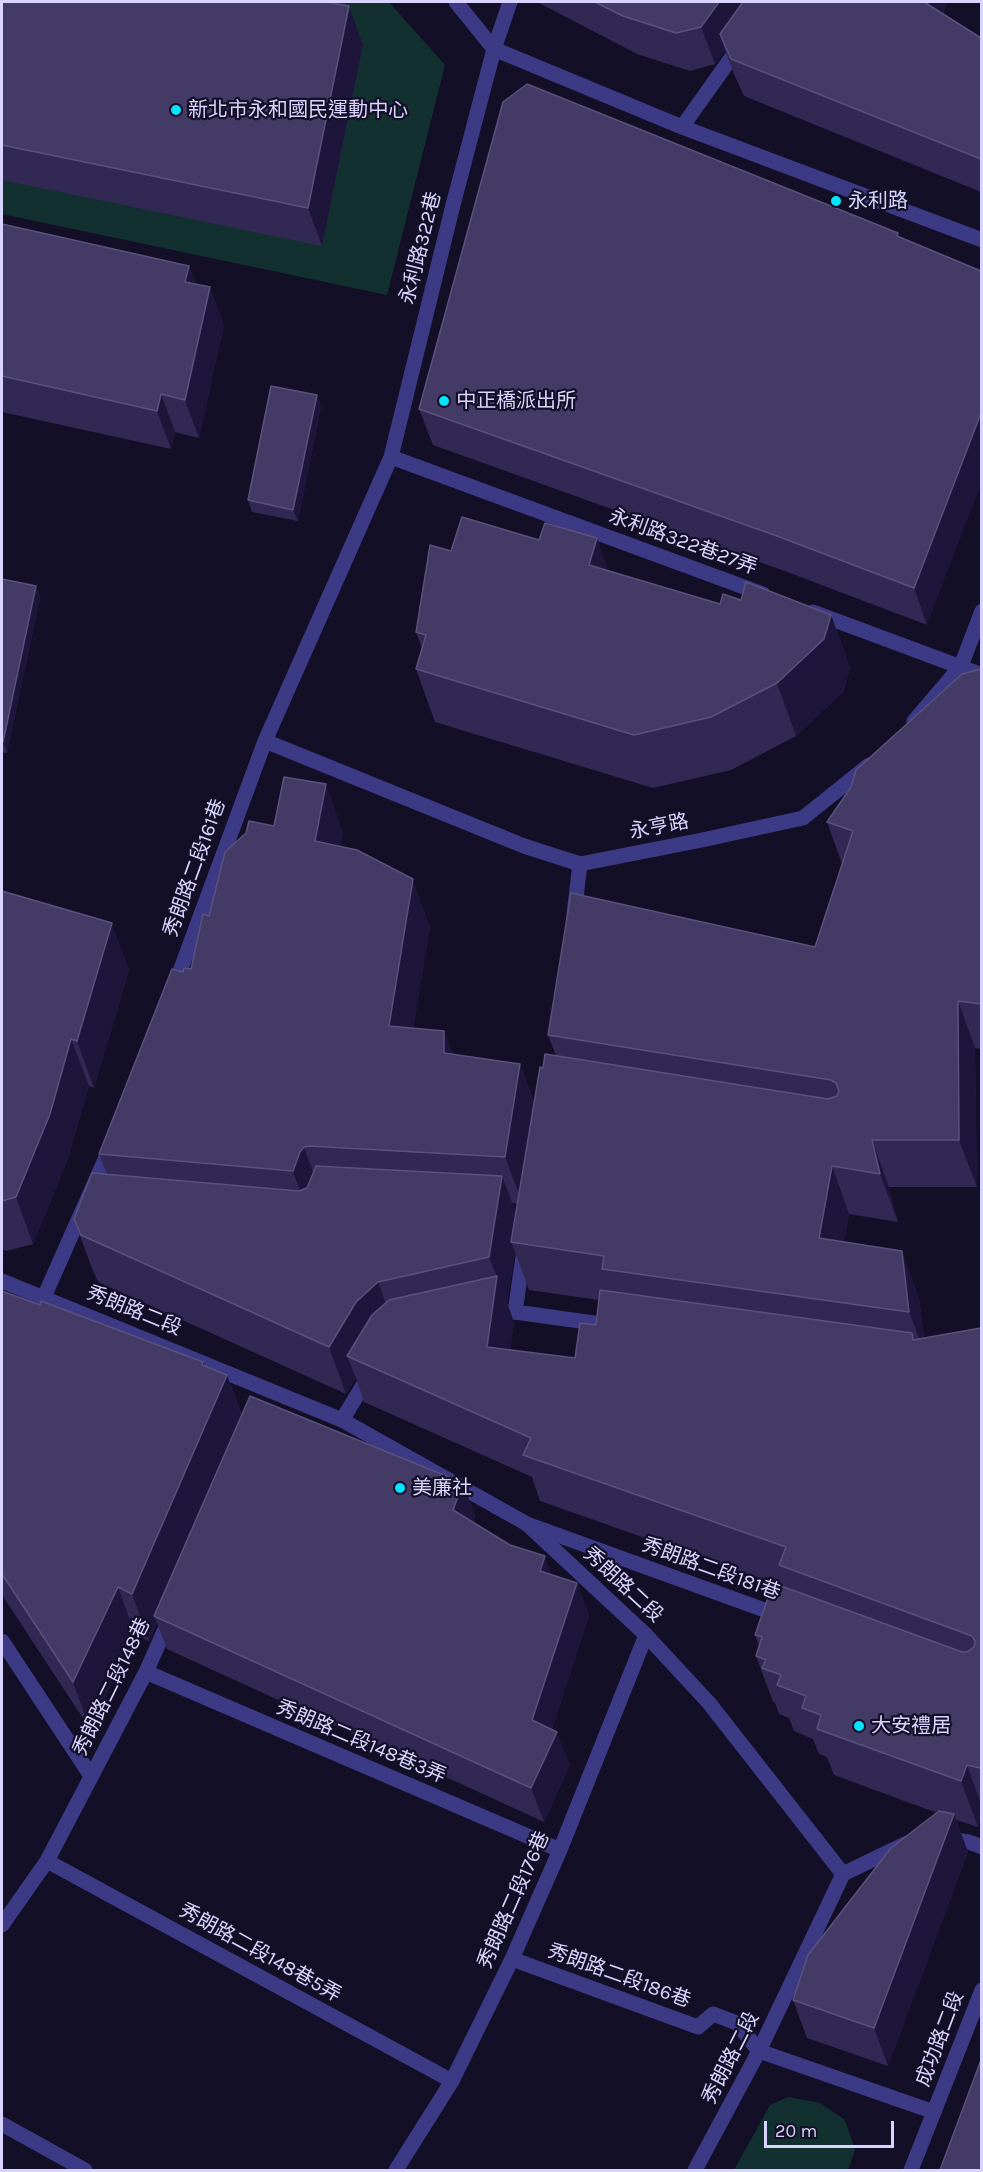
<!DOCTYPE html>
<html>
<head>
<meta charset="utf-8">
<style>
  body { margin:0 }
  #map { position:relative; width:983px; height:2172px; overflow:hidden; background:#130f26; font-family:Karla,sans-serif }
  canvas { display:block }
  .frame { position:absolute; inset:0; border:3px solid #d9d4ff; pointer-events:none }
  .scale { position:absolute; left:764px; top:2121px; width:130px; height:27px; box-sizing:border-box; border:3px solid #d9d4ff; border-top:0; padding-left:8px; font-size:18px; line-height:21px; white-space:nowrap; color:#d9d4ff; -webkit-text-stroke:4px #130f26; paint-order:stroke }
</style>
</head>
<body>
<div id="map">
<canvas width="983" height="2172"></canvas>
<div class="frame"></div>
<div class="scale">20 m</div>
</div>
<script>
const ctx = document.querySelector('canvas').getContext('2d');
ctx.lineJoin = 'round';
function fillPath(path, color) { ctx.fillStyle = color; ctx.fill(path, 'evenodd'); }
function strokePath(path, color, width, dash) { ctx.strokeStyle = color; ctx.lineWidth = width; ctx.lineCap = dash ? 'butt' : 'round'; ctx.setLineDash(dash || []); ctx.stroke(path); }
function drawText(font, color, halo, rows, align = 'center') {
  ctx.font = font + ' Karla,"Noto Sans TC",sans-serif'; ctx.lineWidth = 4.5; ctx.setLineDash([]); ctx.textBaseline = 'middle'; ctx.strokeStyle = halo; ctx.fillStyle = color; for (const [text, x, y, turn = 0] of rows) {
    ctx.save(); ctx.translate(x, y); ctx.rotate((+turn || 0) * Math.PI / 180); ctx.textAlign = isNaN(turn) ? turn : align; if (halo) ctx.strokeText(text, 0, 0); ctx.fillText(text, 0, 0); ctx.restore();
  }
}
const green = new Path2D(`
  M2 2H389L445 65 387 295 2 214Z
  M788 2097 820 2103 845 2120 855 2150 848 2170H734L770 2105Z`);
const service = new Path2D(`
  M682 127 741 44
  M391 457 763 594
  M813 612 982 675
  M914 721 961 666
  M265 741 524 846 580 864 702 840 803 818 869 765
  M574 914 580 864
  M173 990 265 741 391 457 453 205 494 49 510 2
  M44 1297 111 1146
  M515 1312 616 1326
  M491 1317 515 1312 524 1250
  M342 1420 370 1374
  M527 1524 781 1616
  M2 1641 91 1776
  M146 1672 560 1850
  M47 1861 452 2081
  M2 1925 47 1861 146 1672 170 1618
  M512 1959 698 2027 713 2014 737 2023 759 2051 934 2112
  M2 2124 85 2170
  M396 2170 452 2081 512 1959 560 1850 646 1635`);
const minor = new Path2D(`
  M456 2 494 49 682 127 982 240
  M961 666 982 611
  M2 1281 342 1420 527 1524 646 1635 709 1703 843 1874 759 2051 695 2170
  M944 1838 969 1842 982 1847
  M843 1874 907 1843`);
const tertiary = new Path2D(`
  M911 2170 982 1990`);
const wall = new Path2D(`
  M2 2 349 6 363 45 322 246 2 180Z
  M539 2H948L943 13 981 38V192L744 96 733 72 725 50 715 64 690 71 637 54 539 3Z
  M2 224 189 266 196 284 224 325 199 438 175 432 171 449 2 412Z
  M898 233 927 625 790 573 433 445 419 409Z
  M317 395 321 407 298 521 252 512 248 500Z
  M451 551 609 571 720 604 741 600 831 615 850 668 843 692 796 736 731 770 653 788 435 722 416 669 422 648 416 632Z
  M2 579 36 586 40 598 7 753 2 752Z
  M981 669V1049L975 1048 977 1187H889L898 1222 849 1214 844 1242 919 1298 924 1338 981 1328V1817L978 1827 956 1820 968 1852 888 2066 807 2038 793 2000 937 1813 834 1775 827 1757 819 1754 813 1739 794 1731 789 1718 779 1714 775 1703 773 1702 756 1656 759 1646 755 1635 788 1589 787 1588 540 1501 532 1477 364 1402 356 1378 346 1394 98 1282 91 1266 74 1219 107 1174 99 1154 183 972 191 969 209 916 274 826 343 832 340 847 430 927 413 1028 444 1031 453 1055 520 1064 534 1102 543 1068 556 1056 548 1035 815 947 842 864 827 822ZM512 1203 518 1204 516 1214ZM515 1252 529 1290 599 1300 596 1325 575 1358 510 1350 514 1322 507 1303Z
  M2 891 129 970 94 1088 89 1086 67 1161 33 1244 7 1251 2 1249Z
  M2 1291 203 1362 205 1366 227 1375 242 1415 463 1483 475 1516 473 1522 551 1574 577 1583 589 1616 552 1729 570 1765 544 1822 167 1649 157 1623 149 1641 135 1634 90 1729 4 1598 2 1592Z`);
const shadedWall = new Path2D(`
  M719 2H760L720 34 725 50 715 64 701 27Z
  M919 2H948L931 35Z
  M349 6 363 45 322 246 308 208Z
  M189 266 203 304 185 282Z
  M210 287 224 325 199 438 185 400Z
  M161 394 175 432 171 449 157 411Z
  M317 395 321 407 298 521 293 510Z
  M981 413V484L927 625 914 588Z
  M597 538 616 591 589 565Z
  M36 586 40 598 7 753 3 742Z
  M831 615 850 668 843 692 796 736 777 683Z
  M326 784 343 832 332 888 315 841Z
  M413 879 430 927 406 1074 389 1026Z
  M112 923 129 970 94 1088 77 1041Z
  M958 1001 975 1048 977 1187 959 1140Z
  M444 1031 462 1078 444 1053Z
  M71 1039 89 1086 67 1161 33 1244 16 1197Z
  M520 1064 538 1111 523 1204 505 1157Z
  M872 1140 889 1187 898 1222 880 1174Z
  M304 1147 321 1195 310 1219 293 1171 300 1152Z
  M832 1166 849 1214 837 1285 819 1238Z
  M502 1176 520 1223 511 1242 515 1252 507 1303 514 1322 504 1393 487 1347 497 1277 489 1257Z
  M902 1251 919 1298 927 1359 909 1312Z
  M378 1282 395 1329 347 1356 356 1378 346 1394 329 1347 356 1302Z
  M203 1362 217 1398 227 1375 244 1422 154 1616 157 1623 149 1641 132 1594Z
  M463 1483 475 1516 466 1544 453 1510Z
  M545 1556 557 1590 540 1571Z
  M577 1583 589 1616 544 1754 532 1720Z
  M118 1587 135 1634 90 1729 73 1682Z
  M557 1732 570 1765 544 1822 531 1788Z
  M967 1765 981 1804V1817L978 1827 961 1781Z
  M954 1814 968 1852 888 2066 874 2028Z`);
const building = new Path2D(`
  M2 2H325L349 6 308 208 2 145Z
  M595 2H719L701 27 676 33 623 16Z
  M743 2H924L981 38V159L731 59 720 34Z
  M527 84 898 233 897 236 981 271V413L914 588 777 536 419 409 503 102Z
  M2 224 189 266 185 282 210 287 185 400 161 394 157 411 2 376Z
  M271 386 317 395 293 510 248 500Z
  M462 517 539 540 545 523 597 538 589 565 720 604 723 594 741 600 746 582 831 615 824 639 777 683 711 717 634 735 416 669 426 635 416 632 430 545 451 551Z
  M2 579 36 586 3 742H2Z
  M981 669V1004L958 1001 959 1140H872L880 1174 832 1166 819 1238 902 1251 909 1312 602 1269 604 1256 511 1242 540 1067 543 1068 545 1054 828 1099 837 1096 839 1091 836 1083 831 1080 548 1035 571 893 815 947 853 831 827 822 851 787 856 770 962 674Z
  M284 777 326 784 315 841 357 850 413 879 389 1026 444 1031V1053L520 1064 505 1157 309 1146 304 1147 300 1152 293 1171 99 1154 172 969 183 972 184 968 191 969 203 914 209 916 225 852 246 833 249 821 274 826Z
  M2 891 112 923 77 1041 71 1039 50 1114 16 1197 2 1201Z
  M316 1166 502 1176 489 1257 378 1282 356 1302 329 1347 81 1235 74 1219 92 1173 299 1191 307 1188Z
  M497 1276 487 1347 575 1358 580 1323 596 1325 600 1290 912 1333 913 1340 981 1328V1763L980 1768 967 1765 961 1781 817 1729 821 1715 802 1708 806 1696 777 1685 781 1675 762 1668 766 1660 756 1656 762 1637 755 1635 773 1583 962 1652H967L974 1647 975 1641 972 1636 779 1565 786 1547 523 1455 531 1438 347 1356 372 1315 389 1300Z
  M2 1291 40 1305 41 1301 203 1362 202 1365 227 1375 132 1594 118 1587 73 1682 2 1574Z
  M250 1396 463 1483 453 1510 510 1545 545 1556 540 1571 577 1583 532 1720 557 1732 531 1788 154 1616Z
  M939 1811 954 1814 874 2028 793 2000 808 1955 891 1848Z
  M981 2060V2170H940Z`);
const markers = [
  [176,110,6,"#00e5ff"],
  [836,201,6,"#00e5ff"],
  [444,401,6,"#00e5ff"],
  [400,1488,6,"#00e5ff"],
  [859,1726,6,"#00e5ff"]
];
const poiNames = [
  ["新北市永和國民運動中心",188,110],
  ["永利路",848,201],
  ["中正橋派出所",456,401],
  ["美廉社",412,1488],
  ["大安禮居",871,1726]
];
const streetNames = [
  ["永利路322巷",421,248,-76],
  ["永利路322巷27弄",683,542,20],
  ["永亨路",659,827,-11],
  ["秀朗路二段161巷",195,868,-70],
  ["秀朗路二段",134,1311,22],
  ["秀朗路二段181巷",711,1569,20],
  ["秀朗路二段",623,1585,43],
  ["秀朗路二段148巷",112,1687,-64],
  ["秀朗路二段148巷3弄",361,1742,23],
  ["秀朗路二段176巷",514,1900,-66],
  ["秀朗路二段148巷5弄",260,1953,29],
  ["秀朗路二段186巷",619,1976,20],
  ["成功路二段",940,2039,-69],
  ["秀朗路二段",731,2058,-63]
];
fillPath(green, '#12302f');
strokePath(service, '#3d3a85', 15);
strokePath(minor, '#3d3a85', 15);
strokePath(tertiary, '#3d3a85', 15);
fillPath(wall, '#312854');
fillPath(shadedWall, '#1d163a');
fillPath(building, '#433a66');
strokePath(building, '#5a527e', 1.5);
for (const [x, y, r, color] of markers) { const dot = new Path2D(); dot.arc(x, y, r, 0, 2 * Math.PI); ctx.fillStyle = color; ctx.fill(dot); strokePath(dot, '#130f26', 2); }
drawText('20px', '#d9d4ff', '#130f26', poiNames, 'left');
drawText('20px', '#d9d4ff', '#130f26', streetNames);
</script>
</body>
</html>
